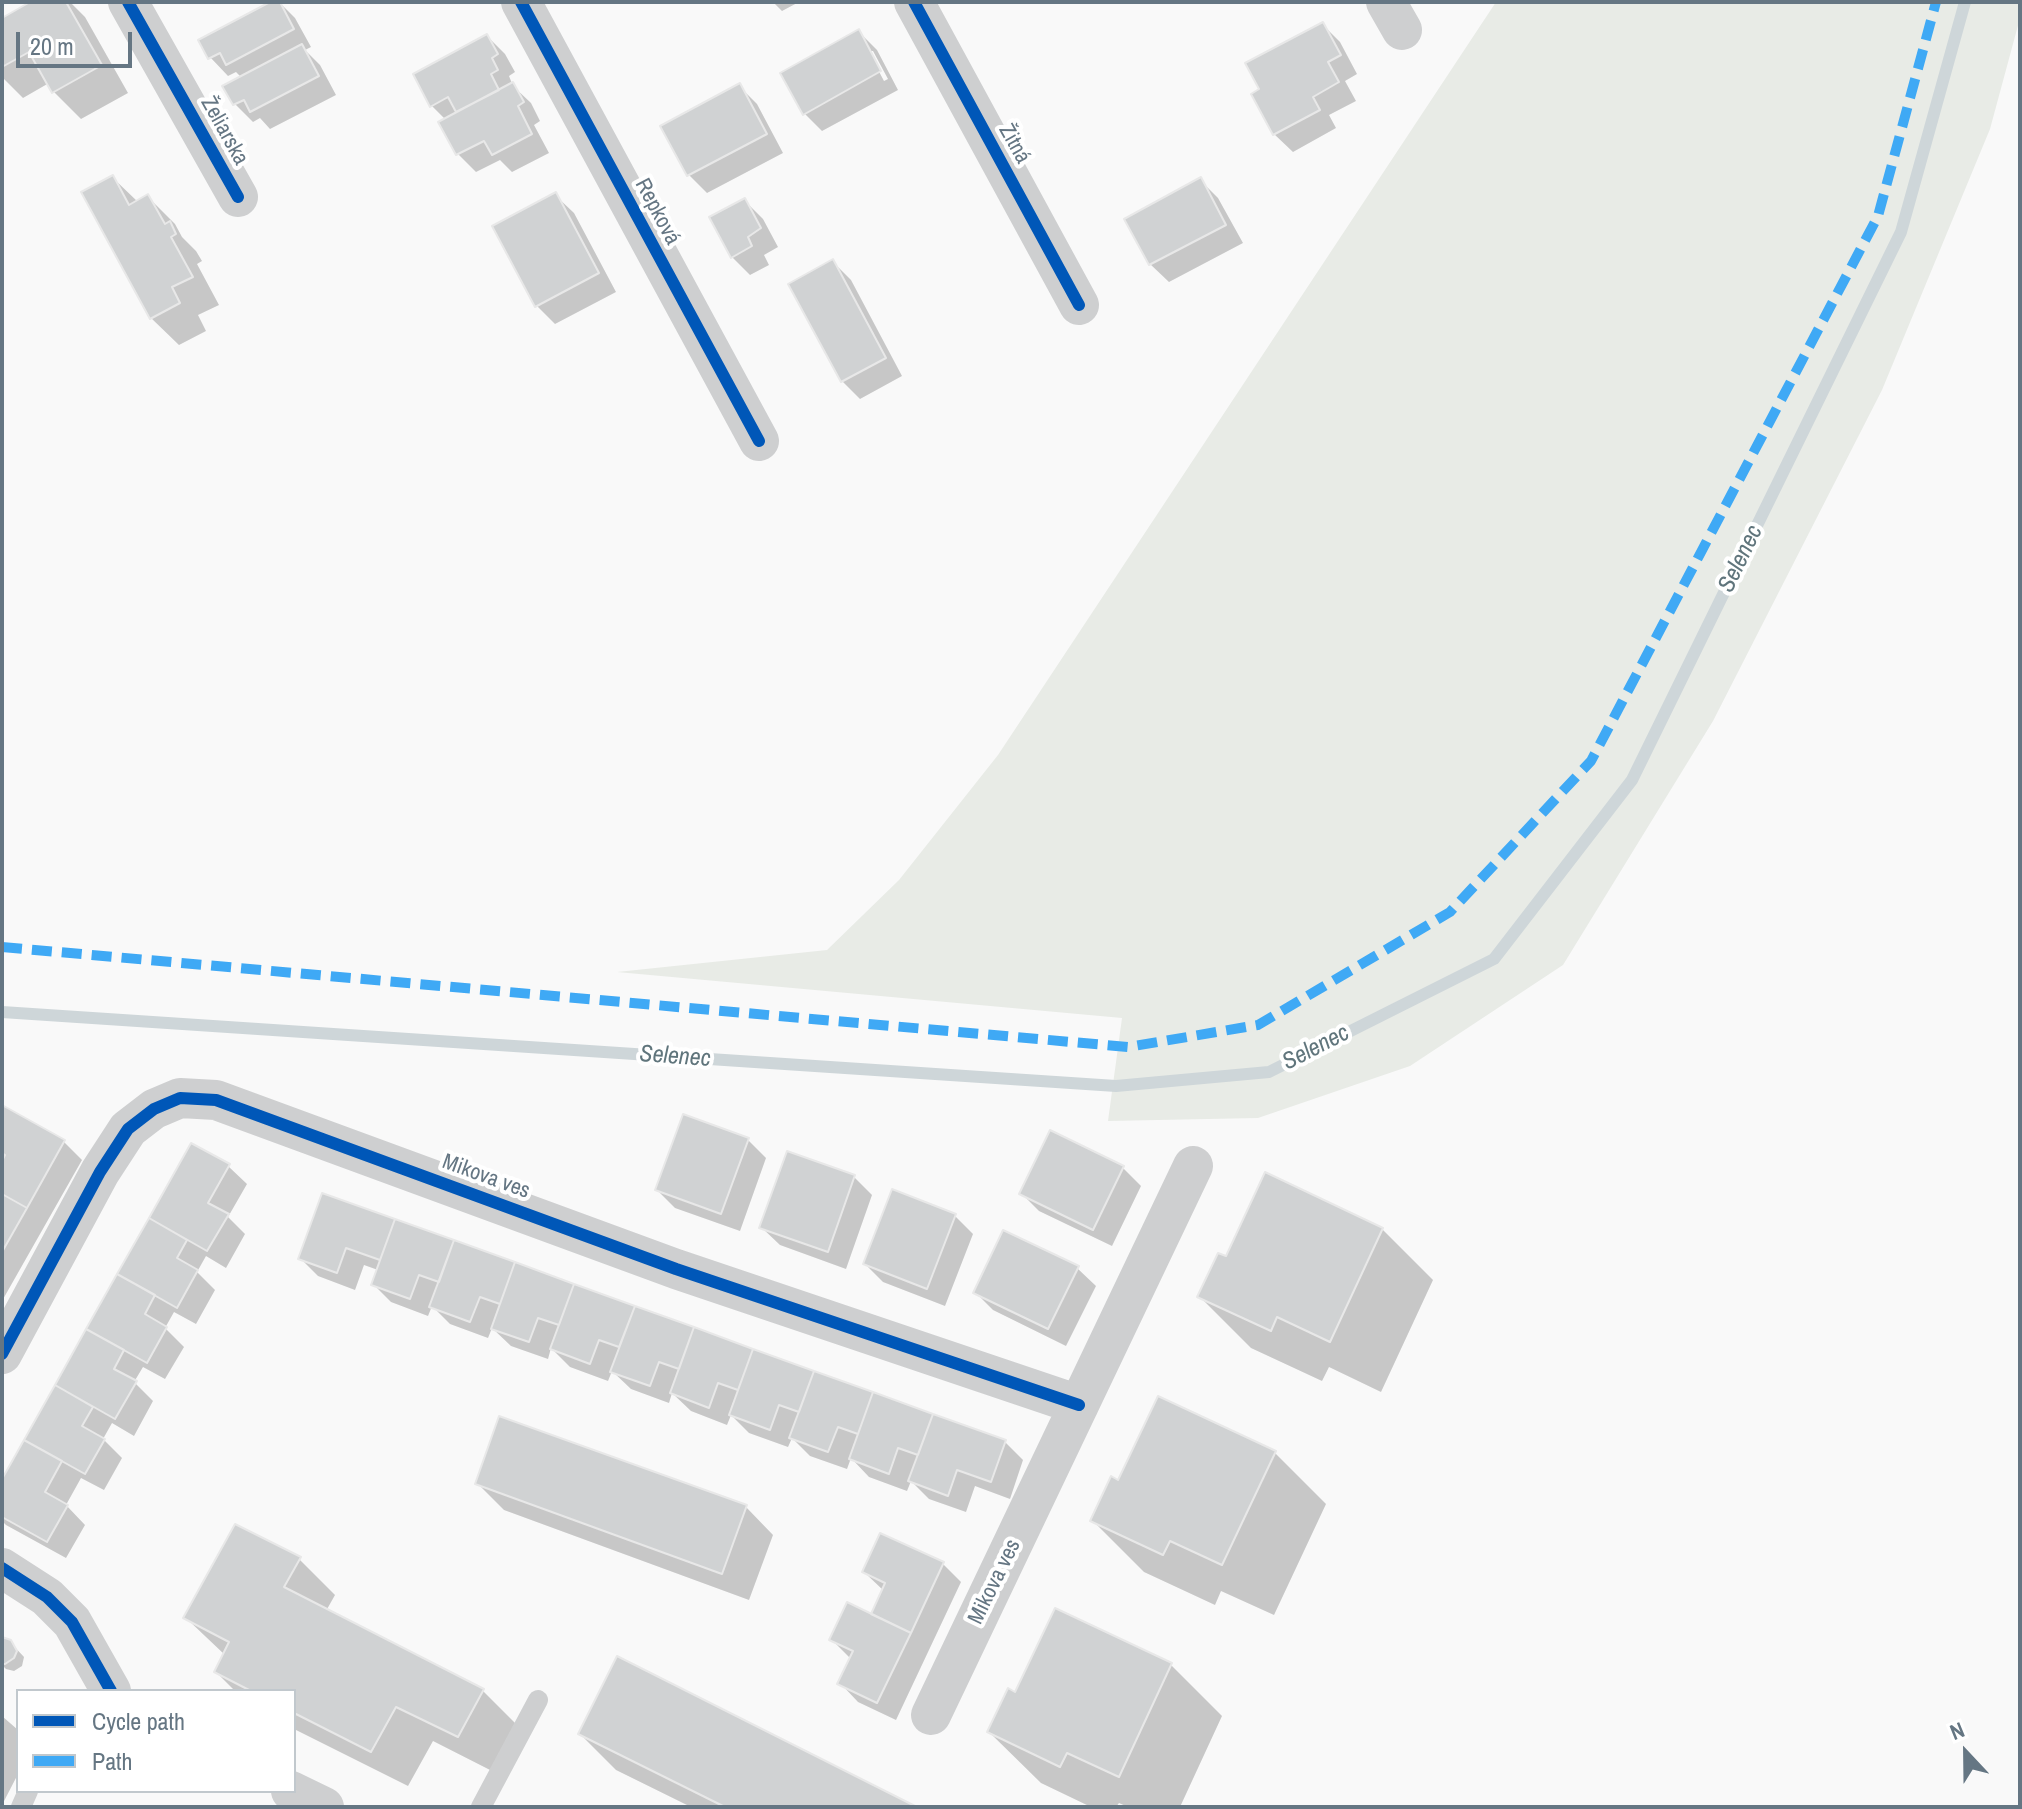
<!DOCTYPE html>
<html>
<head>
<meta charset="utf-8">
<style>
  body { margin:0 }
  #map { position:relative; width:2022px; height:1809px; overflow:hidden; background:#f9f9f9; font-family:"Archivo Narrow",sans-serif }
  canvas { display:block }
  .frame { position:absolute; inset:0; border:4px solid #657683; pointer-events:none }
  .legend { position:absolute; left:16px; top:1689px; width:280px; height:104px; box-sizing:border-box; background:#fff; border:2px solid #c1c8cd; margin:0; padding:10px 14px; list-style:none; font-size:24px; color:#657683 }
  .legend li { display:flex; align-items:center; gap:16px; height:40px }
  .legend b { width:40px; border:2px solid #c1c8cd }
  .north { position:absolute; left:1926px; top:1713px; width:80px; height:80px; -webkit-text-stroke:6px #fff; paint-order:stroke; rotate:338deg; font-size:22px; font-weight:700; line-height:32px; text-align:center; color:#657683 }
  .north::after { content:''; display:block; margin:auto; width:28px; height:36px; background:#657683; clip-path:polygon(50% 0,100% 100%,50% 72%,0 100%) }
  .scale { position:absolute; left:16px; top:32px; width:116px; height:36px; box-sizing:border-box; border:4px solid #657683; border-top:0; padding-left:10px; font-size:24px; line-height:28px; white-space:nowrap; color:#657683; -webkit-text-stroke:6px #fff; paint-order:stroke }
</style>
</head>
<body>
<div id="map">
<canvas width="2022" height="1809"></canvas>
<div class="frame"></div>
<ul class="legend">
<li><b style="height:10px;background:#0057b8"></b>Cycle path</li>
<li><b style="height:10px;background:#3fa9f5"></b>Path</li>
</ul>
<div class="north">N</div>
<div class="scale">20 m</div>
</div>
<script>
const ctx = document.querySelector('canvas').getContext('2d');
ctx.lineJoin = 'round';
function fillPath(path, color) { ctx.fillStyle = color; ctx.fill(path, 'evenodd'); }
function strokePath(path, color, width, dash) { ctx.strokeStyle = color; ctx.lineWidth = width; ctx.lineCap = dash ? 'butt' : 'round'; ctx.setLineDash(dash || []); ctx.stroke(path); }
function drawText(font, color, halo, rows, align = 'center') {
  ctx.font = font + ' "Archivo Narrow",sans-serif'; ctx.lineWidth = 8; ctx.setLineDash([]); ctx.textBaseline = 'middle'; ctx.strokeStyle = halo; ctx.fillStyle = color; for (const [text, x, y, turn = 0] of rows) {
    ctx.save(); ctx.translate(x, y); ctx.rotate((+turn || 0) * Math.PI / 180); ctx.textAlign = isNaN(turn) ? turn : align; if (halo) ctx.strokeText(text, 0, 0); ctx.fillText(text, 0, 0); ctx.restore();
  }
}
const green = new Path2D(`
  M1496 2H2020V18L1990 129 1882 390 1713 721 1563 965 1410 1066 1258 1118 1108 1121 1122 1018 617 972 827 950 899 880 998 755Z`);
const shadow = new Path2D(`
  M35 2H70L85 17 128 93 81 119 54 92 49 83 23 98 2 77V20Z
  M274 2H279L295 18 311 47 305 50 320 65 336 95 270 129 260 118 253 122 235 104 242 78 236 72 228 76 210 57Z
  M773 2H799L782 11Z
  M1322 24 1340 42 1357 74 1345 81 1356 101 1329 115 1336 128 1293 152 1274 134Z
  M859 32 877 50 898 90 822 131 804 113ZM868 51H873L888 79 884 81Z
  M487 36 505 54 515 72 509 76 513 86 531 103 540 121 534 125 549 153 512 172 500 160 476 172 458 154 441 123 446 120 432 106Z
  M739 86 757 104 783 153 707 193 689 175 663 126Z
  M112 177 138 202 148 197 175 224 182 237 196 251 202 261 197 264 219 305 198 315 206 331 179 345 151 318Z
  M1200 180 1218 198 1243 243 1169 282 1150 264Z
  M555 195 574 213 616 292 555 324 537 306 495 226Z
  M745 201 763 219 778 247 764 255 769 265 750 275 732 257Z
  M833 262 851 280 902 376 860 399 842 381Z
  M2 1109 64 1142 82 1160 2 1301V1165L4 1160 2 1159Z
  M1050 1133 1123 1168 1141 1186 1112 1246 1039 1211 1021 1193Z
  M748 1140 766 1158 740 1231 675 1208 657 1190Z
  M192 1146 228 1166 247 1184 228 1217 245 1234 226 1268 206 1256 197 1272 215 1290 196 1324 174 1312 165 1328 184 1347 165 1379 143 1367 134 1382 153 1401 134 1436 112 1423 103 1439 122 1458 104 1490 81 1478 66 1505 85 1525 66 1558 6 1525 2 1521V1483Z
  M854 1177 872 1195 846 1269 780 1245 761 1227Z
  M323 1195 1005 1442 1023 1460 1010 1499 975 1486 966 1512 929 1499 911 1481 907 1491 869 1477 851 1458 847 1469 810 1456 792 1438 788 1447 749 1433 731 1415 727 1425 691 1411 672 1393 669 1403 631 1389 612 1371 608 1381 570 1367 551 1348 548 1359 511 1346 492 1328 488 1338 450 1324 432 1306 428 1316 391 1302 373 1284 378 1270 364 1265 355 1290 318 1276 300 1258Z
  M955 1216 973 1234 945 1306 883 1282 865 1264Z
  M1382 1229 1433 1280 1381 1392 1329 1367 1322 1381 1251 1348 1200 1297 1227 1259Z
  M1077 1268 1096 1286 1066 1346 993 1310 975 1292Z
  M1275 1453 1326 1504 1274 1615 1221 1591 1215 1605 1144 1572 1092 1520 1119 1483Z
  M477 1483 746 1507 773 1535 749 1600 504 1510Z
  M299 1559 335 1595 326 1611 483 1691 519 1727 494 1772 433 1741 408 1786 294 1729V1691H235L216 1672 225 1655 186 1618Z
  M943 1564 961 1582 896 1720 858 1702 840 1683 850 1658 832 1640 871 1616 884 1591 864 1572Z
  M1056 1610 1171 1665 1222 1716 1180 1807H1128L1119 1803 1116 1807H1091L1041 1783 989 1732 1016 1694Z
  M2 1640 10 1642 24 1657 22 1666 14 1671 6 1669 2 1665Z
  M2 1716 18 1730V1774L2 1805Z
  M580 1734 912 1807H691L616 1770Z`);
const stream = new Path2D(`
  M2 1012 1116 1086 1269 1072 1494 959 1632 780 1901 232 1965 2`);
const building = new Path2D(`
  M30 2H66L102 65 52 93 29 52 2 67V18Z
  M270 2H280L294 29 226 65 220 53 208 59 198 40Z
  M1323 22 1341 55 1328 62 1339 82 1313 97 1320 110 1273 135 1251 94 1259 89 1245 63Z
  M859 29 881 71 803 115 780 73Z
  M487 34 498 54 492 58 498 70 491 74 499 90 456 112 448 97 430 107 413 74Z
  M302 44 319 76 250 112 244 100 233 105 222 86Z
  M513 82 524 102 518 106 532 134 492 155 484 141 456 155 438 122Z
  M740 83 767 134 687 176 660 126Z
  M113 175 129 205 148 194 165 224 170 221 176 234 171 237 193 277 172 287 180 303 150 319 81 192Z
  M1201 177 1226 225 1149 265 1124 219Z
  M556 192 599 273 535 307 492 226Z
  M745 198 761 228 748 237 752 246 731 258 709 217Z
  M833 259 886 358 841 382 788 284Z
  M2 1105 65 1140 27 1208 2 1194V1161L5 1155 2 1153Z
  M683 1114 749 1138 721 1214 655 1190Z
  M1050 1130 1124 1166 1093 1230 1019 1194Z
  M191 1143 230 1164 208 1203 229 1214 207 1251 149 1218Z
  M787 1151 855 1175 828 1252 759 1228Z
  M1265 1172 1383 1228 1330 1342 1277 1317 1271 1331 1197 1297 1218 1253 1226 1256Z
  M892 1189 956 1214 927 1289 863 1264Z
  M322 1193 395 1219 380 1260 346 1248 337 1273 298 1259Z
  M2 1194 27 1208 2 1252Z
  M149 1218 187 1240 177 1258 198 1270 177 1308 117 1274Z
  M395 1219 454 1240 439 1282 419 1275 410 1299 371 1285Z
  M1003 1230 1079 1266 1048 1329 973 1293Z
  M454 1240 515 1262 500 1304 480 1297 470 1322 429 1307Z
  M515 1262 574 1284 559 1325 538 1318 529 1342 491 1329Z
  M117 1274 155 1295 145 1314 167 1327 147 1363 86 1329Z
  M574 1284 635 1306 619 1347 599 1340 590 1364 550 1349Z
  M635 1306 694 1327 679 1369 659 1362 650 1386 610 1372Z
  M694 1327 753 1349 738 1390 718 1383 709 1408 670 1393Z
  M86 1329 124 1350 114 1369 137 1381 115 1419 55 1385Z
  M753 1349 814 1371 799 1412 779 1405 770 1430 729 1415Z
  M814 1371 873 1392 858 1434 838 1427 828 1452 789 1438Z
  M55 1385 93 1407 82 1426 105 1439 85 1474 24 1440Z
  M873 1392 933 1414 918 1455 898 1448 889 1474 849 1459Z
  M1158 1396 1276 1451 1222 1565 1170 1541 1163 1555 1090 1521 1111 1476 1118 1480Z
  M933 1414 1006 1440 991 1482 957 1470 948 1496 908 1481Z
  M499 1416 747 1505 722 1574 475 1484Z
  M24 1440 62 1461 45 1492 68 1505 47 1542 2 1517V1479Z
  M235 1524 301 1557 284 1587 484 1689 458 1737 396 1707 371 1752 294 1713V1691H251L214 1672 229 1642 183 1618Z
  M880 1533 944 1562 911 1633 871 1614 885 1583 862 1572Z
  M847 1602 911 1633 877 1703 837 1684 853 1651 829 1640Z
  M1055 1608 1172 1663 1119 1777 1067 1753 1060 1767 987 1732 1008 1688 1015 1692Z
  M2 1637 11 1640 17 1651 14 1658 5 1664H2Z
  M617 1656 917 1807H725L578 1734Z`);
const service = new Path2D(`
  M21 1807 28 1791
  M481 1807 538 1700`);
const minor = new Path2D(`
  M128 2 238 197
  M521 2 759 441
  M914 2 1079 305
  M1386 2 1402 30
  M2 1354 100 1172 128 1129 154 1109 180 1098 216 1100 676 1269 1079 1405
  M2 1568 47 1597 72 1622 111 1691
  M931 1715 1193 1166
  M291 1791 324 1807`);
const quiet = new Path2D(`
  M2 947 1128 1047 1258 1025 1450 912 1591 761 1878 216 1936 2`);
const cycleway = new Path2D(`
  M128 2 238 197
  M521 2 759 441
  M914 2 1079 305
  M2 1354 100 1172 128 1129 154 1109 180 1098 216 1100 676 1269 1079 1405
  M2 1568 47 1597 72 1622 111 1691`);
const streetNames = [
  ["Želiarska",224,131,61],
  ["Žitná",1014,144,61],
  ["Repková",657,212,62],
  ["Mikova ves",486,1177,20],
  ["Mikova ves",995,1582,-64]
];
const waterNames = [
  ["Selenec",1741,559,-64],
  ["Selenec",1316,1048,-27],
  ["Selenec",675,1057,4]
];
fillPath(green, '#e8ebe6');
fillPath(shadow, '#0003');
strokePath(stream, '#ced6d9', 12);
fillPath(building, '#d0d2d3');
strokePath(building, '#e8e8e8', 2);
strokePath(service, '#cecfd0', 20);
strokePath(minor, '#cecfd0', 40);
strokePath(quiet, '#3fa9f5', 10, [20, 10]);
strokePath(cycleway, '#0057b8', 12);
drawText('22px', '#657683', '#fff', streetNames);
drawText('italic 24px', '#60757c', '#fff', waterNames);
</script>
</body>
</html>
